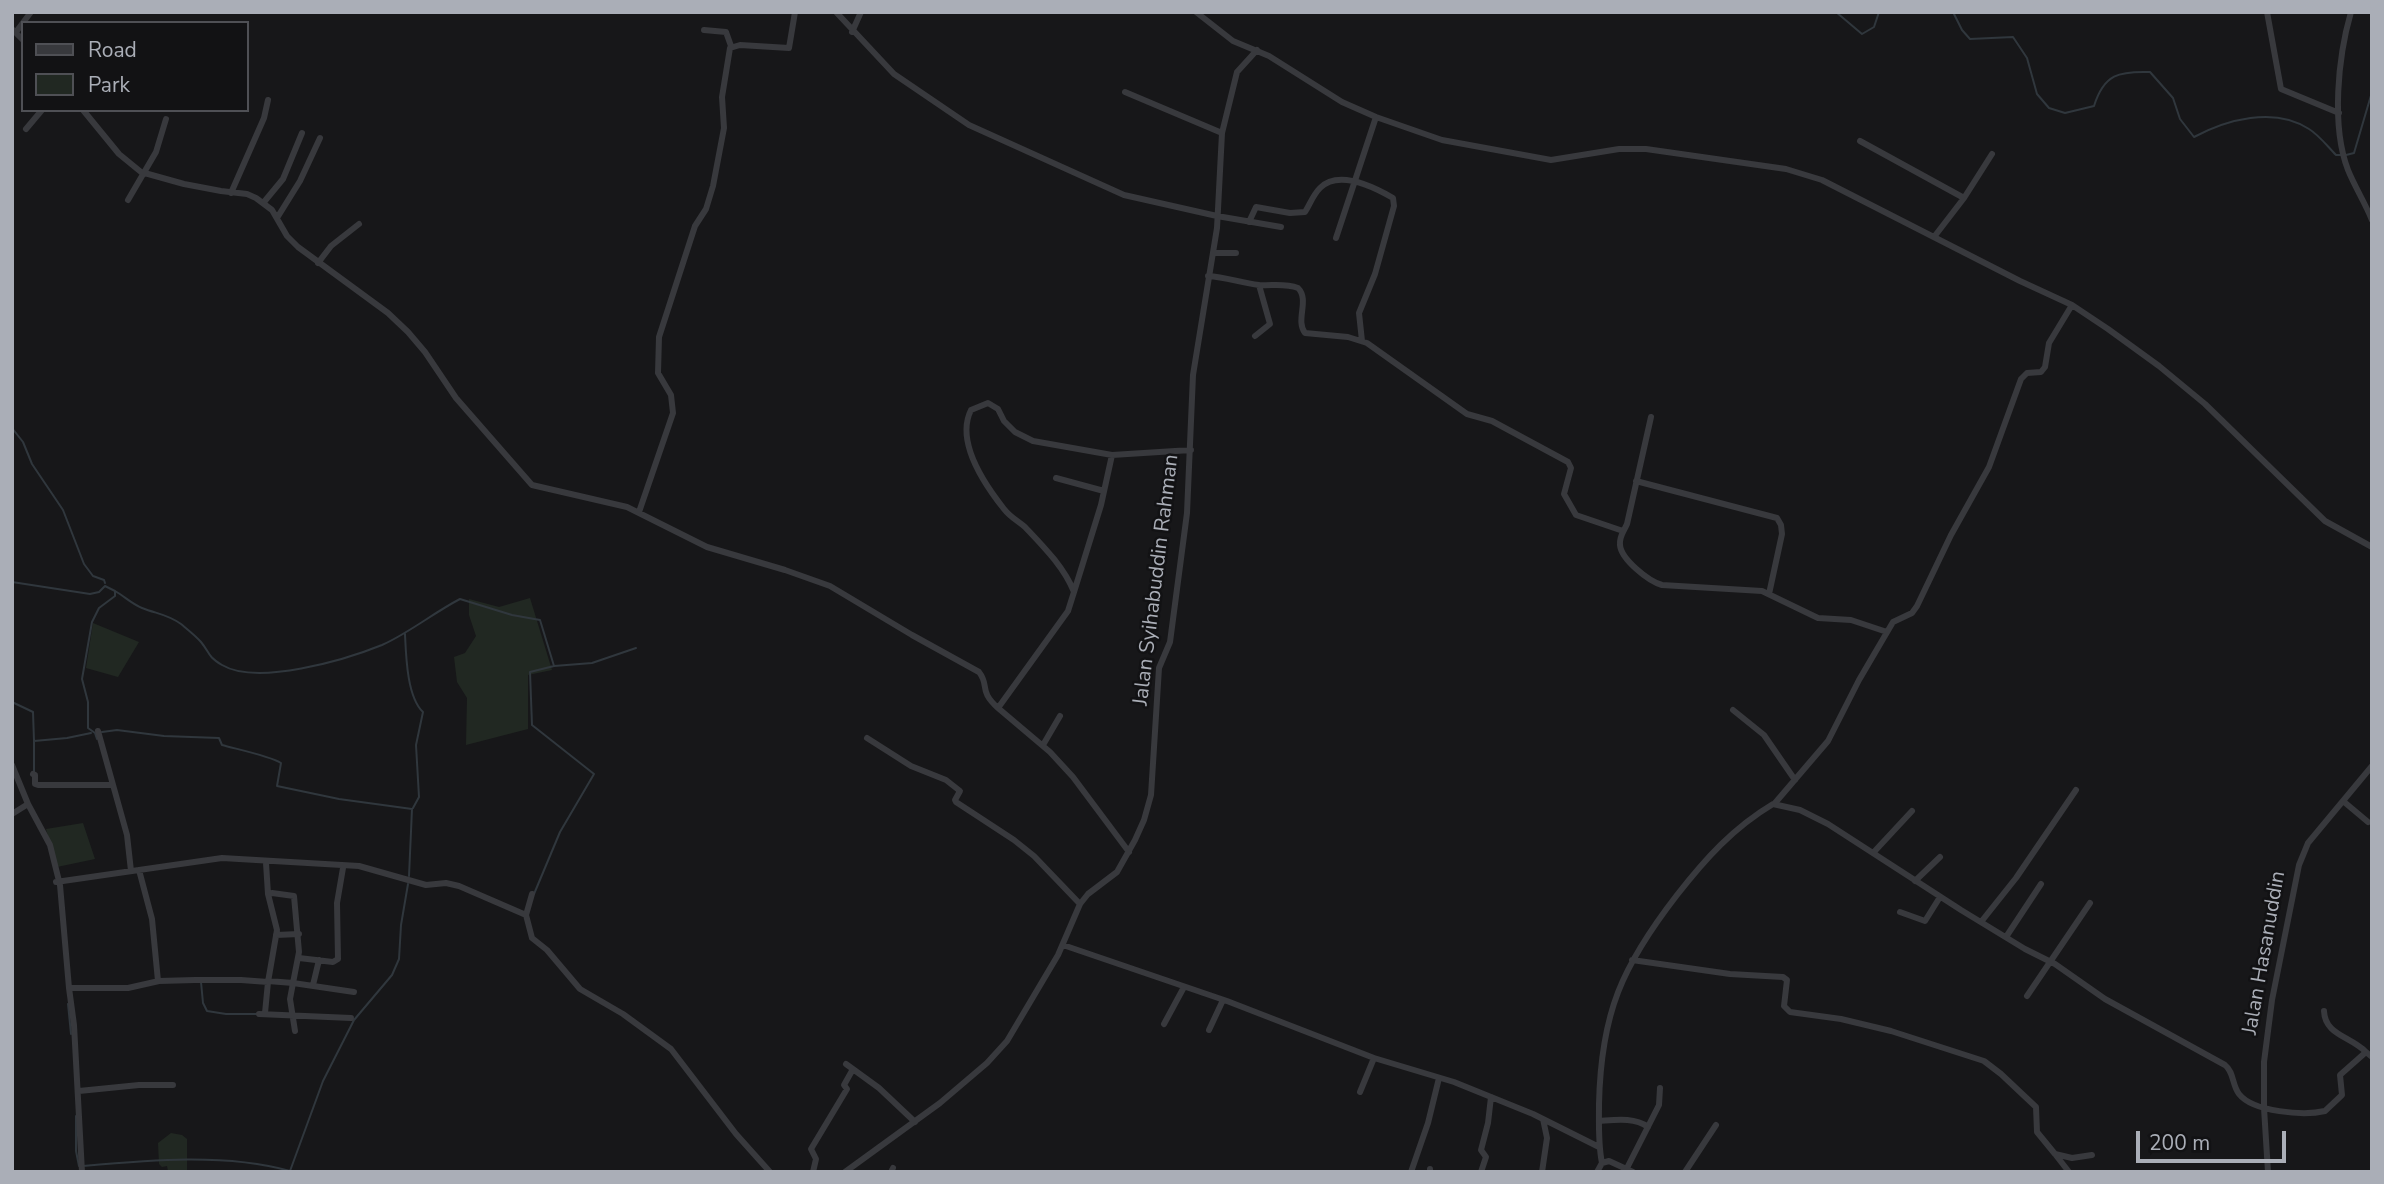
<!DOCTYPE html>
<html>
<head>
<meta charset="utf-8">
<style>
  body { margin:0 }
  #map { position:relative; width:2384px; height:1184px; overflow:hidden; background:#171719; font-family:"Nunito Sans",sans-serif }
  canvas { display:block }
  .frame { position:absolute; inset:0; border:14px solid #aaaeb7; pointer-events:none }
  .legend { position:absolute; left:21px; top:21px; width:228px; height:91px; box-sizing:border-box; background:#121214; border:2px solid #4f5055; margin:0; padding:9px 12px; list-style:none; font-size:21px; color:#aaaeb7 }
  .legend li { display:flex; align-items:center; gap:14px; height:35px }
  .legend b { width:35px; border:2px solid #4f5055 }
  .scale { position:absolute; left:2136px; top:1131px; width:150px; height:32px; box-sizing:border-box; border:4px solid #aaaeb7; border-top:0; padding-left:9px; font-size:21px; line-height:24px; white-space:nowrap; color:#aaaeb7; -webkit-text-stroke:5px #121214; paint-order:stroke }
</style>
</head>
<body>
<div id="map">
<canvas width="2384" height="1184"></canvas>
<div class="frame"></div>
<ul class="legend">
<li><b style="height:9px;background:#38393d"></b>Road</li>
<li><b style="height:19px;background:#212822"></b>Park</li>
</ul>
<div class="scale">200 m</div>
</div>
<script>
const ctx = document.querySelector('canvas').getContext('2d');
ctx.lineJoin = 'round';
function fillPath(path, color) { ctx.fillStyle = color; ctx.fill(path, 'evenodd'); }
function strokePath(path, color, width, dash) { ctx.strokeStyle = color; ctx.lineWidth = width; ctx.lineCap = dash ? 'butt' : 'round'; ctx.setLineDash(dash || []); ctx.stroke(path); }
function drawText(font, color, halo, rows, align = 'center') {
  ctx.font = font + ' "Nunito Sans",sans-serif'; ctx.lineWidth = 5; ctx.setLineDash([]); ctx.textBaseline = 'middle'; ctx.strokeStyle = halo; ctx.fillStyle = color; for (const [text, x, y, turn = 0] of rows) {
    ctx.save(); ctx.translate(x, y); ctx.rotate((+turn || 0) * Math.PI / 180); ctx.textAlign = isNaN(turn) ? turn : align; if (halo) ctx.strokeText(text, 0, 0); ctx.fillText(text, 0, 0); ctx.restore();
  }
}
const green = new Path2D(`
  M530 598 552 670 528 675V729L466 745 467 698 457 682 454 657 465 653 476 636 469 615V599L499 607Z
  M93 623 139 642 118 677 86 668Z
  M83 823 95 859 57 867 46 829Z
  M171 1133 182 1135 187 1139V1170L170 1172 168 1171 167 1166 162 1167 159 1164 158 1143Z`);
const stream = new Path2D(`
  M1836 12 1862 34 1874 27 1879 12
  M1953 12 1962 30 1970 39 2013 37 2027 58 2037 94 2049 108 2065 113 2094 106C2104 74 2119 71 2150 72L2173 98 2180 119 2194 137C2226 120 2274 106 2309 129 2319 135 2328 147 2336 155H2341
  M2346 155 2354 153 2372 92
  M12 428 23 442 32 464 63 510 84 564 93 576 104 580 105 583
  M12 582 90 594 99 592 105 586 115 591V596L99 608 92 622 82 679 88 702V728L95 733 97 739
  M115 591C124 596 132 604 142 608 157 614 167 614 181 624 187 629 196 636 201 642 210 653 207 656 222 665 257 686 345 660 382 645 409 633 433 613 460 599L512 615 540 620 554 666 592 663 636 648
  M405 634C406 656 407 697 423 712L416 745 419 797 413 808
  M12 702 33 712 34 741 67 738 91 733
  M102 732 117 730 164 736 219 738 222 745C236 749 270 756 281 763L277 786 339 799 412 809 409 876
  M34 773V741
  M534 894 560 832 594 774 532 725 530 672 554 666
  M201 982 203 1003 207 1011 226 1014H257
  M68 1004 71 1034
  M76 1116V1151L79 1166
  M83 1166C149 1160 226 1153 290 1171L323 1081 354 1020 392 975 399 959 401 925 408 884`);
const minor = new Path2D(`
  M836 12 894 74 969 125 1124 195 1217 216 1281 227
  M1196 12 1233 41 1269 56 1342 102 1376 117 1442 140 1551 160 1619 149H1646L1786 169 1822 180 2020 281 2072 305 2108 329 2159 366 2205 404 2325 521 2372 547
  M2267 12 2281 89 2339 113
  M2351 12C2338 57 2331 126 2348 170 2355 187 2365 203 2372 220
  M12 29 23 40
  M704 30 726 32 731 46
  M16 32 31 12
  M852 32 861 12
  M1125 92 1222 133
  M83 110 119 154 141 172 184 184 221 191 247 194 256 198 272 210 287 236 298 247 388 313 408 332 425 352 456 398 532 485 627 507 707 547 785 570 830 586 912 635 979 672C990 686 978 690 998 708
  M26 129 42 110
  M1860 141 1964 198
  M231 193 264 118 268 100
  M128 200 156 152 166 119
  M264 202 283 179 302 133
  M277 218 300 181 320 138
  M1249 222 1256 207 1290 213 1305 212C1310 204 1313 195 1320 188 1339 169 1374 187 1393 198L1394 206 1375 274 1359 313 1362 341
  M1934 237 1964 198 1992 154
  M1336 238 1376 117
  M1213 253H1236
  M318 263 331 246 359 224
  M1208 276C1226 277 1241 283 1259 285 1272 286 1285 283 1298 288 1310 300 1295 320 1305 333L1348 337 1367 343 1467 414 1492 421 1568 462 1571 468 1564 494 1576 515 1623 531
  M1255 336 1270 324 1259 285
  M1651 417 1627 524C1624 531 1619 536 1620 545 1621 559 1648 581 1662 585L1762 591 1818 618 1851 620 1887 632
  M1056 478 1104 491
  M1636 481 1777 518 1781 525 1782 534 1769 594
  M639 512 673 413 671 395 658 373 659 337 695 226 706 209 713 186 724 128 722 97 730 48 740 45 789 48 795 12
  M1074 592 1101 505 1112 455
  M1733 710 1764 735 1795 780
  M98 731 127 835 131 871
  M867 738 911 766 946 780 960 791 955 800 956 802 1014 840 1034 856 1080 904
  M1043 745 1060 716
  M12 765 28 804 50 845 60 885 69 988 74 1025 82 1172
  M33 774 35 775V784L38 785H113
  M2343 801 2368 822
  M1775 803 1828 741 1859 680 1893 622 1912 613 1917 606 1951 535 1989 467 2021 379 2027 373 2041 372 2045 367 2049 343 2072 305
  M12 814 28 804
  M1129 852 1073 777 1050 752 998 708 1068 611 1074 592C1064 567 1043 546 1025 527 1018 521 1010 517 1004 509 985 485 955 442 971 410L988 403 998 409 1004 421 1015 432 1033 441 1112 455 1191 450
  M1873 853 1912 811
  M139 870 152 919 158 981
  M1915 881 1940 857
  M56 882 222 858 359 866 426 885 446 883 459 886 526 915 532 938 547 950 580 989 623 1014 671 1049 736 1134 770 1172
  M1900 912 1925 921 1940 897
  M526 915 532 894
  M1981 922 2016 878 2076 790
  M276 935 299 934
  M2006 937 2041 884
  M1063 945 1227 1001 1374 1058 1454 1082 1533 1114 1599 1147
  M299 958 333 962 338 959 337 903 343 868
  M1632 960 1730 974 1783 977 1787 980 1784 1006 1790 1012 1841 1019 1891 1031 1984 1061 2001 1074 2036 1107 2037 1132 2055 1154 2072 1158 2092 1155
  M268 981 293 983 299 952 294 896 272 893
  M313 985 319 960
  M69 988H128L159 981 195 980H241L268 982 277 930 268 894 266 863
  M2027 996 2090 903
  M2324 1011C2325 1035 2350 1036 2366 1052
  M265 1013 268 982
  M259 1014 351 1018
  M1164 1024 1184 987
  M1209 1030 1223 1000
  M295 1031 290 999 293 983 354 992
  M846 1064 879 1088 915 1122
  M79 1091 139 1085H173
  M1360 1092 1374 1058
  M1599 1121C1615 1120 1634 1117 1648 1127
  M2055 1154 2069 1172
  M1602 1163C1598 1144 1599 1124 1599 1104 1601 1013 1622 966 1677 895 1706 858 1733 828 1773 804L1800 810 1828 824 1961 910 2025 949 2055 964 2105 999 2225 1065C2234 1072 2232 1085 2239 1094 2253 1112 2304 1116 2325 1111L2342 1095 2340 1075 2366 1052 2372 1057
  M1627 1168 1659 1105 1660 1088
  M813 1172 816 1159 811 1149 847 1089 844 1085 853 1069
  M845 1172 940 1103 987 1063 1007 1041 1058 955 1080 904 1088 894 1117 872 1135 840 1144 820 1151 795 1159 668 1170 642 1187 513 1193 375 1217 228 1222 133 1237 72 1257 50
  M891 1172 893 1168
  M1411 1172 1428 1123 1439 1078
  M1430 1172V1169
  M1481 1172 1486 1157 1481 1150 1488 1123 1491 1097
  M1542 1172 1547 1138 1543 1119
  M1597 1172 1602 1163 1609 1161 1633 1172
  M1685 1172 1716 1125
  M2268 1172 2264 1108V1062L2272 1000 2299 865 2308 843 2372 766`);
const streetNames = [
  ["Jalan Syihabuddin Rahman",1157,580,-83],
  ["Jalan Hasanuddin",2265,953,-80]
];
fillPath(green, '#212822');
strokePath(stream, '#30373d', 2);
strokePath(minor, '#38393d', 6);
drawText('21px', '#aaaeb7', '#121214', streetNames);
</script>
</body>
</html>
